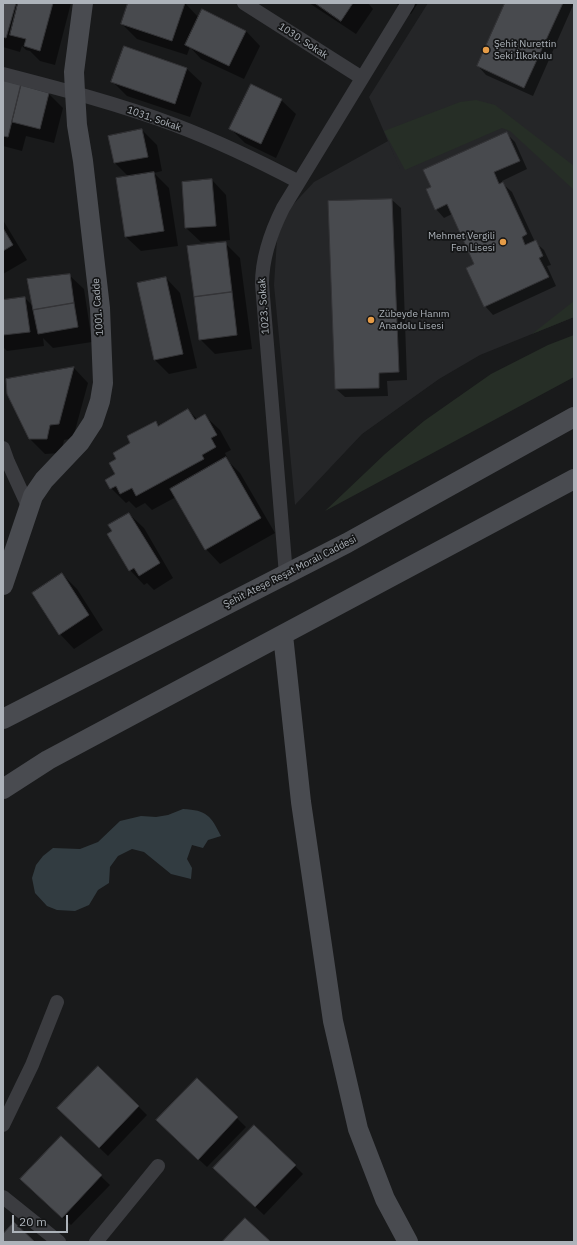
<!DOCTYPE html>
<html>
<head>
<meta charset="utf-8">
<style>
  body { margin:0 }
  #map { position:relative; width:577px; height:1245px; overflow:hidden; background:#191a1b; font-family:"IBM Plex Sans",sans-serif }
  canvas { display:block }
  .frame { position:absolute; inset:0; border:4px solid #adb3ba; pointer-events:none }
  .scale { position:absolute; left:12px; top:1215px; width:56px; height:18px; box-sizing:border-box; border:2px solid #adb3ba; border-top:0; padding-left:5px; font-size:12px; line-height:14px; white-space:nowrap; color:#adb3ba; -webkit-text-stroke:3px #141516; paint-order:stroke }
</style>
</head>
<body>
<div id="map">
<canvas width="577" height="1245"></canvas>
<div class="frame"></div>
<div class="scale">20 m</div>
</div>
<script>
const ctx = document.querySelector('canvas').getContext('2d');
ctx.lineJoin = 'round';
function fillPath(path, color) { ctx.fillStyle = color; ctx.fill(path, 'evenodd'); }
function strokePath(path, color, width, dash) { ctx.strokeStyle = color; ctx.lineWidth = width; ctx.lineCap = dash ? 'butt' : 'round'; ctx.setLineDash(dash || []); ctx.stroke(path); }
function drawText(font, color, halo, rows, align = 'center') {
  ctx.font = font + ' "IBM Plex Sans",sans-serif'; ctx.lineWidth = 3.5; ctx.setLineDash([]); ctx.textBaseline = 'middle'; ctx.strokeStyle = halo; ctx.fillStyle = color; for (const [text, x, y, turn = 0] of rows) {
    ctx.save(); ctx.translate(x, y); ctx.rotate((+turn || 0) * Math.PI / 180); ctx.textAlign = isNaN(turn) ? turn : align; if (halo) ctx.strokeText(text, 0, 0); ctx.fillText(text, 0, 0); ctx.restore();
  }
}
const built = new Path2D(`
  M428 3H574V317L480 355 439 379 362 434 295 505 274 285 277 239 288 210 314 182 388 141 406 183 369 97Z`);
const green = new Path2D(`
  M476 100 495 105 574 166V190L510 131 502 128 405 170 384 131 460 102Z
  M574 301V317L532 334Z
  M574 335V377L325 511 385 454 424 421 491 374 548 345Z`);
const water = new Path2D(`
  M183 809C207 810 211 816 221 836L208 840 203 848 192 845 187 859 192 868 191 879 171 874 144 852 132 849 118 856 110 867 109 883 98 890 89 905 75 911 57 910 47 906 35 893 32 878 36 865 43 856 53 848 80 849 98 842 120 821 141 816 156 817 168 815Z`);
const shadow = new Path2D(`
  M3 3H71L55 65 40 61 30 51 26 50 22 46 20 52 3 47Z
  M129 3H185L199 18 246 31 260 46 244 79 201 59 190 47 187 55 137 39 122 24Z
  M309 3H368L373 9 356 34Z
  M395 3H418L411 14Z
  M507 3H574L533 96 486 75 478 66Z
  M124 48 187 69 202 83 190 117 127 96 113 82Z
  M3 81 49 94 63 108 54 143 26 136 22 151 3 146Z
  M281 100 296 114 276 158 245 143 230 128Z
  M142 130 157 145 162 171 154 173 169 188 178 246 141 251 126 237 129 177 115 163 110 136Z
  M506 133 515 142 527 169 502 181 503 184 512 192 535 242 544 250 551 265 547 266 556 286 493 315 485 306 476 265 452 214 444 218 436 209 432 187Z
  M212 180 226 195 230 240 201 242 186 228Z
  M392 200 401 208 407 380 387 381 388 396 345 397 336 389 329 202Z
  M3 220 27 260 3 274Z
  M225 243 240 258 252 349 215 354 200 339Z
  M69 275 84 289 92 342 53 348 43 338 44 346 7 351 3 347V301L25 298 34 307Z
  M166 278 180 293 197 368 169 374 155 360Z
  M74 368 88 383 73 438 64 440 61 453 45 454 30 439 7 380Z
  M188 410 198 420 205 416 220 430 231 450 225 453 229 462 240 473 275 533 220 564 206 549 176 497 152 510 145 503 136 508 129 501 126 503 111 488 117 474 118 460 132 443 155 422 160 426Z
  M129 514 144 528 173 578 154 590 147 583 144 585 130 570Z
  M62 574 77 589 103 630 74 649 60 634Z
  M197 1079 246 1127 207 1167 166 1129Z
  M138 1106 147 1115 108 1156 67 1117Z
  M61 1138 110 1185 71 1225 30 1187Z
  M295 1166 303 1174 264 1215 223 1176Z`);
const building = new Path2D(`
  M3 3H16L6 38 3 37Z
  M18 3H53L40 51 24 46 26 39 10 35Z
  M128 3H185L172 41 121 24Z
  M315 3H353L341 21Z
  M505 3H563L524 88 477 66Z
  M202 9 246 31 229 66 185 45Z
  M124 46 187 68 175 104 111 82Z
  M3 80 21 85 8 137 3 136Z
  M251 84 282 99 261 144 229 129Z
  M21 85 49 93 40 129 12 122Z
  M142 129 148 157 114 163 108 136Z
  M507 132 520 161 494 172 499 184 503 182 527 234 522 237 525 245 536 240 543 256 539 258 549 277 484 307 466 268 474 264 447 204 435 210 426 189 431 187 423 170Z
  M154 172 164 231 125 237 116 178Z
  M212 179 216 226 185 228 182 182Z
  M392 199 399 372 379 373V388L335 389 328 201Z
  M3 228 13 245 3 251Z
  M226 242 232 292 194 297 187 246Z
  M70 274 74 303 33 310 27 279Z
  M166 277 183 354 154 360 137 283Z
  M232 292 237 335 199 340 194 297Z
  M25 297 30 332 3 335V300Z
  M74 303 78 327 38 334 33 310Z
  M74 367 59 424 50 425 47 439H29L7 394 6 379Z
  M188 409 195 420 205 414 217 435 211 438 216 447 202 455 204 459 136 496 132 488 120 494 116 486 110 489 105 480 115 474 109 463 116 459 113 453 130 443 127 436 156 421 158 426Z
  M226 457 261 518 205 550 170 489Z
  M129 513 160 563 139 576 134 568 129 571 107 534 112 531 108 525Z
  M62 573 89 615 59 635 32 593Z
  M98 1066 139 1106 99 1148 57 1108Z
  M197 1078 238 1117 198 1160 156 1120Z
  M254 1125 296 1165 255 1207 213 1168Z
  M61 1136 102 1175 62 1218 20 1179Z
  M245 1218 271 1242H222Z
  M14 1222 35 1242H3V1234Z`);
const street = new Path2D(`
  M244 3 362 78
  M3 74C61 89 119 104 175 125 217 141 259 161 299 182
  M3 448 8 462 29 508
  M286 575 262 284C262 257 271 232 283 208L408 3
  M3 1125 32 1065 57 1002
  M3 1197 59 1242
  M96 1242 158 1166`);
const secondary = new Path2D(`
  M3 585 33 496 44 480 80 442 93 422 100 401 103 383 100 308 83 161 77 125 75 92 74 72 83 3
  M283 635 301 802 333 1021 358 1129 385 1199 408 1242
  M3 719 347 543 574 417
  M3 789 48 760 574 479`);
const markers = [
  [486,50,4,"#e69c47"],
  [503,242,4,"#e69c47"],
  [371,320,4,"#e69c47"]
];
const streetNames = [
  ["1030. Sokak",303,41,33],
  ["1031. Sokak",154,119,19],
  ["1023. Sokak",264,306,-94],
  ["1001. Cadde",98,307,-94],
  ["Şehit Ateşe Reşat Moralı Caddesi",290,572,-27]
];
const poiNames = [
  ["Şehit Nurettin",494,44],
  ["Seki İlkokulu",494,56],
  ["Mehmet Vergili",495,236,"right"],
  ["Fen Lisesi",495,248,"right"],
  ["Zübeyde Hanım",379,314],
  ["Anadolu Lisesi",379,326]
];
fillPath(built, '#252628');
fillPath(green, '#262e26');
fillPath(water, '#323c41');
fillPath(shadow, '#0007');
fillPath(building, '#484a4e');
strokePath(building, '#343437', 1);
strokePath(street, '#3b3c40', 14);
strokePath(secondary, '#494b50', 20);
for (const [x, y, r, color] of markers) { const dot = new Path2D(); dot.arc(x, y, r, 0, 2 * Math.PI); ctx.fillStyle = color; ctx.fill(dot); strokePath(dot, '#141516', 1.5); }
drawText('10px', '#adb3ba', '#141516', streetNames);
drawText('10px', '#adb3ba', '#141516', poiNames, 'left');
</script>
</body>
</html>
